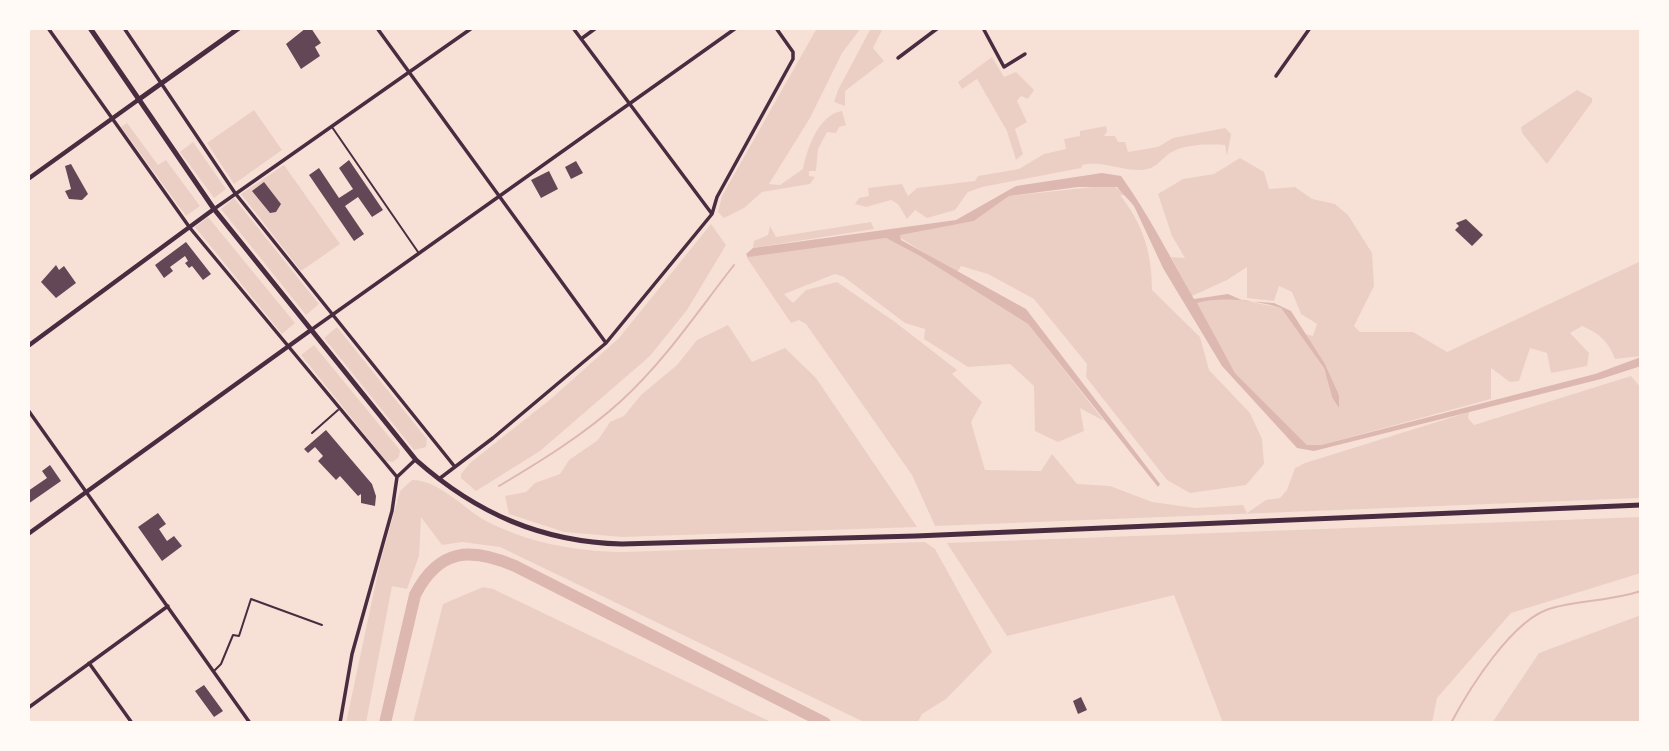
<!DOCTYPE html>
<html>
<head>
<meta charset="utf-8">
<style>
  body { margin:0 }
  #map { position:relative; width:1669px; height:751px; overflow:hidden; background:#f7e1d7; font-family:"Libre Baskerville",serif }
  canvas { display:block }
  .frame { position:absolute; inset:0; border:30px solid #fffaf5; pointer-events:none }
</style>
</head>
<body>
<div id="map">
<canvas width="1669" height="751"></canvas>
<div class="frame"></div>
</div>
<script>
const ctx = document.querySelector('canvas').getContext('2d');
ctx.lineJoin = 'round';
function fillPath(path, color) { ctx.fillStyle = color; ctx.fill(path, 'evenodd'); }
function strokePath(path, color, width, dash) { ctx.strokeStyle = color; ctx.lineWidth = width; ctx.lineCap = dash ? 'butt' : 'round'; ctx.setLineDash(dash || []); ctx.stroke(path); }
const green = new Path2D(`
  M817 28H861L842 53 810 118 769 184 780 185 803 169C807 149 818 115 842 111L846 125 839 127 836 133 827 132 818 149 816 171H809V176L815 177 810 184 762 192 744 208 724 218 718 212 722 196Z
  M871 28 882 30 873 48 884 61 845 91V106L834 102 838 90Z
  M992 57 1004 77 1016 72 1034 90 1028 99 1021 96 1017 101 1027 122 1015 129 1023 154 1016 160 1007 131 977 79 962 89 958 82Z
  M1577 90 1592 98V102L1547 164 1522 133 1521 127Z
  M254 110 282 150 234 184 207 143Z
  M127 123 158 165 166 160 200 206 186 216 121 127Z
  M1106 126 1107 132 1104 136H1115L1118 142H1125L1128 152 1158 147 1173 138 1225 128 1231 134 1227 156 1225 145C1209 144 1184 144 1170 153 1160 160 1156 169 1142 170 1121 171 1103 160 1082 165L1081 168 982 187 968 192 955 210 927 218 915 210 907 219 898 204 891 200 866 207 855 204 859 198 869 196 868 188 902 184 908 196 917 188 975 181 978 176 1019 169 1044 154 1066 149 1064 139 1080 136V131Z
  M193 142 226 189 214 198 180 152Z
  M1240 158 1264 172 1269 189 1295 187 1312 199 1335 204 1348 215 1372 253 1374 286 1354 326 1360 332H1413L1447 352 1641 261V356L1615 359C1608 341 1600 334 1582 326L1570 333 1589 353 1587 366 1551 373 1547 353 1530 348 1519 381 1510 382 1491 368V399L1321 445H1307L1235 373 1196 303 1227 297 1281 308 1324 368 1332 397 1339 395 1325 364 1305 334 1313 336 1317 324 1301 314 1292 292 1279 286 1274 301 1247 298V267L1227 280 1192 296 1171 257 1185 258 1172 236 1158 194 1183 179 1214 174Z
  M284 165 340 244 301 271 241 194Z
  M1112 185 1128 196 1120 195C1143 224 1152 253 1152 290L1200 337 1209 370 1250 413 1262 439 1264 464 1246 485 1190 493 1167 480 1086 377 1087 364 1034 299 988 274 961 266 957 273 899 237 901 234 974 221 1009 196Z
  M234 198 319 304 306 315 221 209Z
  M208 217 295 323 282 334 195 227Z
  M871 222 874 229 753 248 754 241 768 235 770 226 776 237Z
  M711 224 726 245 687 310 650 356 540 451 476 491 461 478V474L470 463 552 398 619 338Z
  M886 238 920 256 1028 324 1104 421 1080 408 1084 431 1058 442 1035 431 1034 386 1010 364 968 367 924 339 925 329 905 323 844 277 835 274 784 294 793 303 806 290 837 282 895 322 957 370 952 374 982 402 971 422 985 470 1041 471 1052 454 1077 484 1110 486 1152 502 1195 508 1243 505 1247 513 1266 500 1280 498 1287 490 1295 468 1305 463 1469 412 1468 418 1474 425 1631 376 1641 388V498L935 526 912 475 806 324 799 320 791 323 747 258V256Z
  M728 325 752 362 785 348 816 378 917 527 622 537 564 532 509 514 505 496 526 492 535 483 560 474 569 460 598 440 610 422 624 416 641 395 677 365 697 340Z
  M337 327 427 439 426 447 414 450 324 338Z
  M314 345 400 450 399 457 393 462 386 461 301 355Z
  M412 480C439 480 463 508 486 521 529 543 574 551 622 552L925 542 935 549 992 652 946 699 922 714 917 723H866L500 547 462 542 442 545 421 517 419 556 407 589 392 586 366 723H346L380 563 400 491Z
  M1641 517V573L1511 613 1437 698 1432 723H1223L1174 595 1007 636 947 543Z
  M483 587 493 589 773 723H413L443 604Z
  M1641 615V723H1492L1539 653Z`);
const water = new Path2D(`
  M1102 173 1121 176C1149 215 1170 257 1194 299L1228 294 1244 301 1274 303 1291 311 1325 364 1339 395V408L1332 397 1324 368 1281 308C1257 300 1221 296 1197 303L1235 373 1307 445H1321L1595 374 1641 357V366L1601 379 1314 451 1297 448 1222 366 1163 268 1134 206 1117 187H1078L1009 196 974 221 900 235 901 240 1026 309 1160 484 1158 487 1028 324 920 256 886 238 748 257 746 254 753 248 956 220 1016 186Z`);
const stream = new Path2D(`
  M499 486C541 461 585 434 621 401 664 362 698 311 734 265
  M1451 723C1469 689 1513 618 1552 608 1582 600 1610 601 1641 591`);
const river = new Path2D(`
  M385 723 415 595C439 548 471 547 515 566L825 723`);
const building = new Path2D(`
  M306 28H311L321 43 315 47 320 56 301 69 286 44Z
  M349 160 383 210 372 217 358 197 345 206 364 234 354 241 309 175 319 168 339 198 353 189 339 168Z
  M576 161 583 173 571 179 565 167Z
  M71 164 88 194 82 200 69 199 65 191 71 189 65 166Z
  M549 171 558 189 541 198 531 180Z
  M264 182 281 204 276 212 270 213 252 191Z
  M1466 219 1483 235 1472 246 1455 230 1459 226 1456 223Z
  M186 242 211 274 203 280 192 266 189 268 185 263 188 261 185 256 170 267 173 271 164 278 155 265Z
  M56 265 59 270 64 266 76 283 56 298 41 282Z
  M326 430 372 484 376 496 375 506 361 503V494L358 496 340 476 336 480 318 461 323 456 315 447 308 453 304 449Z
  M50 465 61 481 28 504V491L47 478 42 471Z
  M158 513 166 524 159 529 167 541 174 536 182 546 162 561 138 527Z
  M204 685 223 711 214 717 195 691Z
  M1081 697 1087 710 1078 714 1073 701Z`);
const service = new Path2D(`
  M332 127 418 252
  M312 433 338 410
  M214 671 221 664 233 635 239 636 251 599 322 625`);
const minor = new Path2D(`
  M48 28 190 228 397 477
  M124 28 235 193 455 467
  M377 28 606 343
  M573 28 712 214
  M983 28 1004 67 1025 54
  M581 39 596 28
  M898 58 938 28
  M1276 76 1310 28
  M214 209 472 28
  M311 330 736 28
  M28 410 250 723
  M439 479 493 438 606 343 712 214 717 197 793 59V52L776 28
  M89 663 132 723
  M28 708 168 606
  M340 723 352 654 392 511 397 477 415 460`);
const tertiary = new Path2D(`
  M28 179 138 100
  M28 346 214 209
  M28 534 311 330`);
const secondary = new Path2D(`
  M138 100 239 28`);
const primary = new Path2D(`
  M90 28 214 209 416 460C476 513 541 542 622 544L916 536 1641 505`);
fillPath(green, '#ebcfc5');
fillPath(water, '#dcb8b0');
strokePath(stream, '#dcb8b0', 2);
strokePath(river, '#dcb8b0', 12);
fillPath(building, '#644757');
strokePath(service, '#4a2c40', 2);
strokePath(minor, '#4a2c40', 3.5);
strokePath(tertiary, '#4a2c40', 4.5);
strokePath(secondary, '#4a2c40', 5);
strokePath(primary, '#4a2c40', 5);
</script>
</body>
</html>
